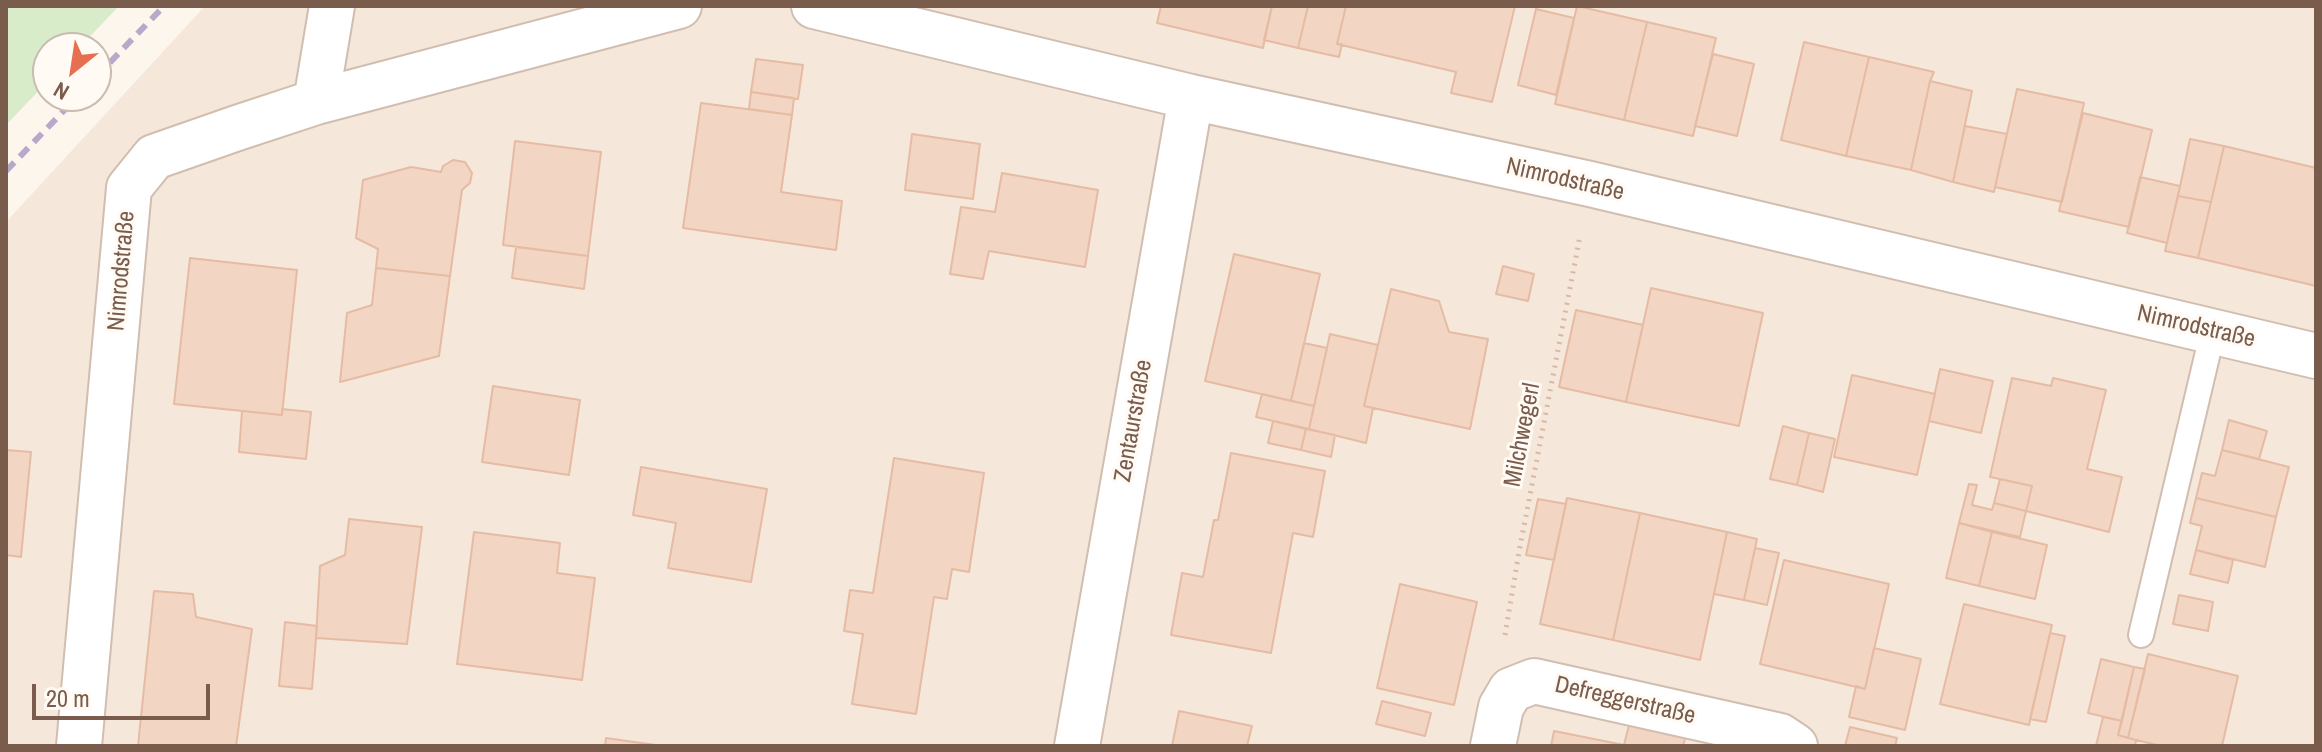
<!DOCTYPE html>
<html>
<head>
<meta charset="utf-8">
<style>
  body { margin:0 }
  #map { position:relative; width:2322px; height:752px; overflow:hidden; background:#fdf6ec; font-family:"Archivo Narrow",sans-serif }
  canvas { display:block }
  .frame { position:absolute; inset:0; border:8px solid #7a5c4d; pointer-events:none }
  .north { position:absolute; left:32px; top:32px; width:80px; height:80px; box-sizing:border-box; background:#fffaf3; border:2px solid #cabbb1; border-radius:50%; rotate:210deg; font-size:22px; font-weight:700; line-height:32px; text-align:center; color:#7a5c4d }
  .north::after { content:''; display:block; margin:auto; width:28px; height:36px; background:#e76f51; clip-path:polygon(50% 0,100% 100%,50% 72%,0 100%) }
  .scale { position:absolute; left:32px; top:684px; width:178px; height:36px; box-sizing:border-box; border:4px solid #7a5c4d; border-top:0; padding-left:10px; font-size:24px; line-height:28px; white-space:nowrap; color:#7a5c4d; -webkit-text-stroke:6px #fffaf3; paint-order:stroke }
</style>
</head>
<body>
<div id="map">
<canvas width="2322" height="752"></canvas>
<div class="frame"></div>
<div class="north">N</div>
<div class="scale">20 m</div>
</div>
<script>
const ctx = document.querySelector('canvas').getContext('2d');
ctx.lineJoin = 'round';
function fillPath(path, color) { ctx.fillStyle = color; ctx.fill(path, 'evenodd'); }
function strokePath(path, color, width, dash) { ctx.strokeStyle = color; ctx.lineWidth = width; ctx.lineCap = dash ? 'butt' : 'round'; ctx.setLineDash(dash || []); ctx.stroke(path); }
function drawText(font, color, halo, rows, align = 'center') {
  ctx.font = font + ' "Archivo Narrow",sans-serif'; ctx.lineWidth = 6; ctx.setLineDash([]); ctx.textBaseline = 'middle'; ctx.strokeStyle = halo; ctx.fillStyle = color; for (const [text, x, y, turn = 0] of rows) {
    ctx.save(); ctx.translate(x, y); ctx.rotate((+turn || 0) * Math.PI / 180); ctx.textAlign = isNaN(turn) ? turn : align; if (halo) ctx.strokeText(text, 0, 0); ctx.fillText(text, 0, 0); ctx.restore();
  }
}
const residential = new Path2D(`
  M205 6H2316V746H6V222Z`);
const green = new Path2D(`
  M6 6H119L79 48H48V81L6 125Z`);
const building = new Path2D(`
  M1161 6H1272L1263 48 1157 23Z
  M1272 6H1308L1298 48 1264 40Z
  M1308 6H1346L1337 44H1342L1339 57 1298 48Z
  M1346 6H1515L1492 102 1451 93 1456 72 1337 44Z
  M1577 6 1647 22 1624 120 1555 104Z
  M1536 9 1574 18 1556 95 1518 85Z
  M1647 22 1716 38 1693 136 1624 120Z
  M1804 42 1869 57 1846 156 1781 140Z
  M1713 54 1754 64 1737 136 1695 126Z
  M1869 57 1934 72 1930 81 1911 170 1846 156Z
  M756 59 803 65 798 99 751 92Z
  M1930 81 1972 91 1953 182 1911 170Z
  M2017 89 2084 103 2062 202 1995 187Z
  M751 92 794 98 792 115 749 109Z
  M701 103 792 115 781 192 842 201 836 250 683 228Z
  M2083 113 2152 130 2129 227 2059 211Z
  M1965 126 2007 134 1994 192 1953 182Z
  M912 134 980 144 973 199 905 190Z
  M2190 139 2224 146 2211 202 2178 196Z
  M515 141 601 152 588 256 503 245Z
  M2224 146 2316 168V286L2198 258Z
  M453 160 465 162 472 173 470 183 462 190 450 276 376 268 378 249 356 238 363 180 411 167 441 172 443 166Z
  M1002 173 1098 190 1085 267 989 251 983 279 950 274 961 207 995 212Z
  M2140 177 2180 186 2167 243 2127 233Z
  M2178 196 2211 202 2198 258 2165 251Z
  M516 247 588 256 584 289 512 278Z
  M1234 254 1320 274 1291 401 1205 381Z
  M190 258 297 270 282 415 174 404Z
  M1503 266 1534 274 1528 301 1496 294Z
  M376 268 450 276 439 356 340 382 347 313 372 305Z
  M1651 288 1763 313 1739 426 1626 402Z
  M1391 289 1439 301 1449 332 1488 339 1470 429 1364 406Z
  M1576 310 1643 325 1626 402 1559 387Z
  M1330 334 1378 345 1364 406 1373 408 1366 443 1309 429Z
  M1304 343 1327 348 1314 406 1291 401Z
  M1940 369 1993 381 1981 433 1929 421Z
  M1852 375 1935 394 1917 475 1834 457Z
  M2012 378 2051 386 2053 378 2106 390 2087 469 2122 477 2109 532 2026 511 2032 486 1990 477Z
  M493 386 580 400 569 475 482 462Z
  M1262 394 1314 406 1309 429 1256 417Z
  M282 409 311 412 306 459 239 452 242 411 282 415Z
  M2229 420 2267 431 2259 459 2222 450Z
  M1273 421 1306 429 1301 450 1268 443Z
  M1783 426 1809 433 1797 485 1770 479Z
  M1306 429 1335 435 1331 457 1301 450Z
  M1809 433 1835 439 1823 492 1797 485Z
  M6 450 31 452 21 557 6 555Z
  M2222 450 2289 467 2276 517 2196 498 2202 473 2215 476Z
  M1231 453 1325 471 1313 537 1293 533 1271 653 1171 635 1182 573 1203 577 1214 520H1218Z
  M894 458 984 473 969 572 952 569 947 599 934 597 916 714 852 704 863 634 844 631 850 590 873 593Z
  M641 467 767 489 751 582 668 568 676 523 633 515Z
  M2000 479 2032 486 2026 511 1994 503Z
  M1969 484 1977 485 1972 505 1992 510 1994 503 2026 511 2020 537 1959 523Z
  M1567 498 1640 513 1613 640 1540 624Z
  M2196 498 2276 517 2265 567 2196 550 2202 526 2190 523Z
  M1538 499 1566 504 1554 560 1526 555Z
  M1640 513 1727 532 1700 660 1613 640Z
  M349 519 422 527 407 644 316 638 320 566 345 555Z
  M1959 523 1992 532 1979 586 1946 578Z
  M474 532 560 543 557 573 595 578 582 680 457 664Z
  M1727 532 1757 539 1744 600 1714 594Z
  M1992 532 2047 545 2035 599 1979 586Z
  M1755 548 1779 553 1767 605 1744 600Z
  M2196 550 2233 560 2228 583 2190 574Z
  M1784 560 1889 584 1865 689 1760 664Z
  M1400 584 1477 602 1454 705 1377 688Z
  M154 591 193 594 196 617 252 629 236 746H138Z
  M2179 595 2213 602 2208 631 2173 624Z
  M1964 604 2052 625 2029 725 1940 704Z
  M285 622 317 626 312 689 279 686Z
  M2050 633 2065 636 2046 722 2030 719Z
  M1874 648 1921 659 1905 730 1849 717 1856 686 1865 689Z
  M2148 654 2238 676 2222 746H2161L2128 738Z
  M2101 659 2134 667 2122 721 2088 713Z
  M2134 667 2145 669 2128 738 2118 735Z
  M1382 701 1431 713 1425 736 1376 724Z
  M1179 711 1252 726 1247 746H1172Z
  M2103 717 2122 721 2118 735 2136 740 2135 746H2096Z
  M1630 721 1686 735 1683 746 1624 745Z
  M1850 727 1897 738 1895 746H1845Z
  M1554 731 1624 745V746H1551Z
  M606 738 663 746H605Z`);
const path = new Path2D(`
  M1505 635 1519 552 1580 236`);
const lane = new Path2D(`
  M2141 635 2213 331`);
const street = new Path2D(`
  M814 6 1191 97 1590 184 2316 356
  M316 102 332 6
  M79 746 129 188 154 157 237 128 316 102 679 6
  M1077 746 1191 97
  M1493 746 1501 707 1511 690 1534 681 1780 736 1795 746`);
const rail = new Path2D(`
  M96 77 164 6
  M6 171 78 96`);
const streetNames = [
  ["Nimrodstraße",1565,180,13],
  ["Nimrodstraße",122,271,-85],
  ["Nimrodstraße",2196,327,13],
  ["Zentaurstraße",1134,421,-80],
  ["Milchwegerl",1523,435,-79],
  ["Defreggerstraße",1625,701,13]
];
fillPath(residential, '#f5e8da');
fillPath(green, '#d8ecc9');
fillPath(building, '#f3d5c3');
strokePath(building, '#e6bba3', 2);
strokePath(lane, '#d1beb0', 28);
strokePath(street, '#d1beb0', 48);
strokePath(path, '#d9b8a5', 5, [2, 6]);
strokePath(lane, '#fff', 24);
strokePath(street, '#fff', 44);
strokePath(rail, '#b9a8c9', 6, [12, 8]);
drawText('24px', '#7a5c4d', '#fffaf3', streetNames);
</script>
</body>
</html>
